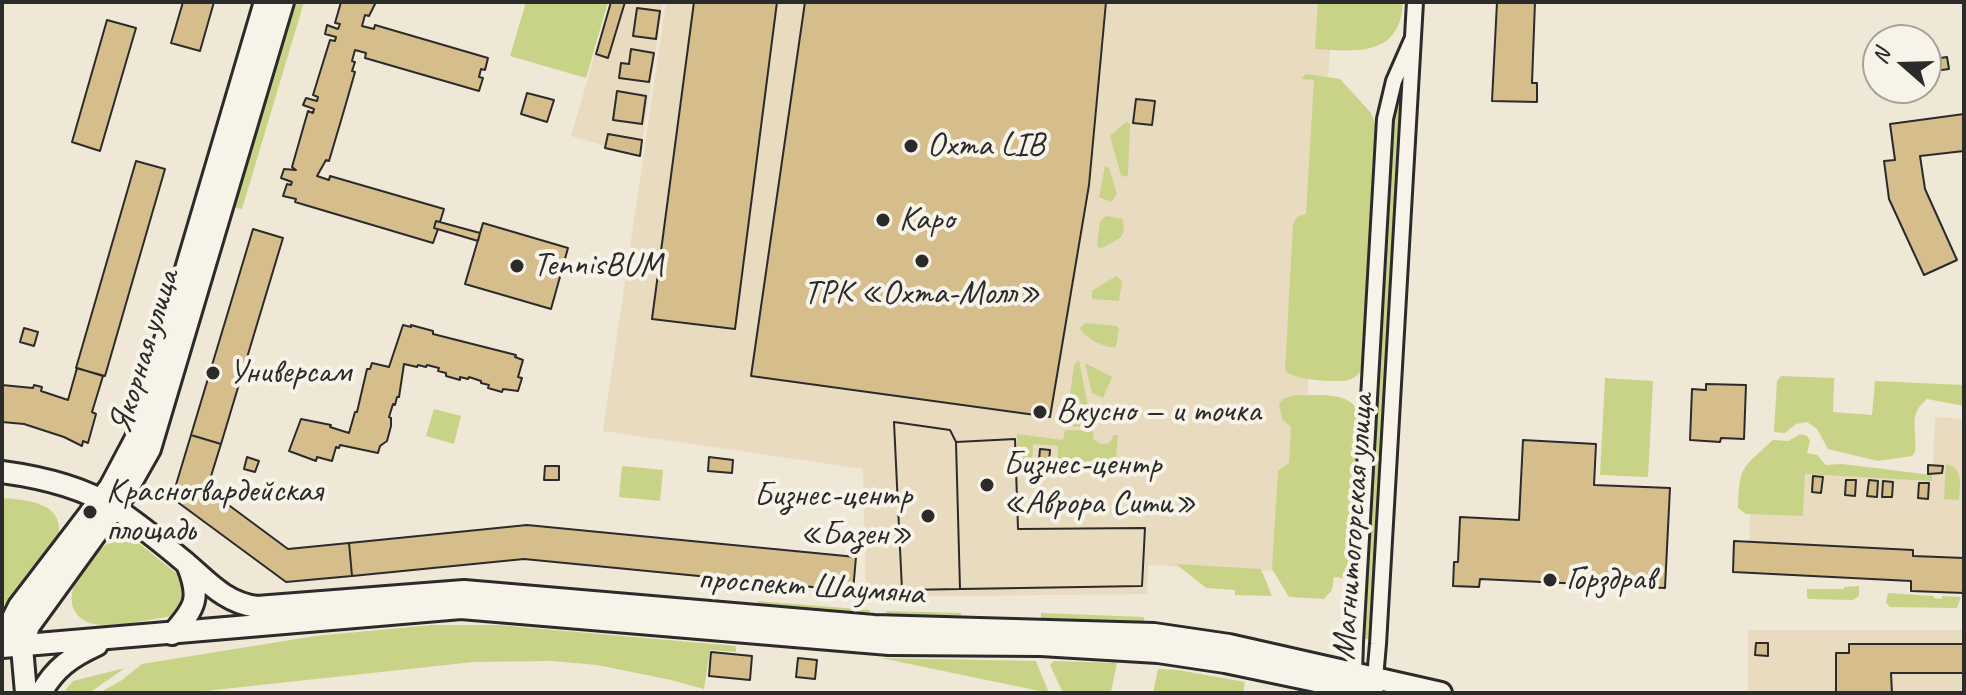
<!DOCTYPE html>
<html>
<head>
<meta charset="utf-8">
<style>
  body { margin:0 }
  #map { position:relative; width:1966px; height:695px; overflow:hidden; background:#f0e8d6; font-family:Caveat,sans-serif }
  canvas { display:block }
  .frame { position:absolute; inset:0; border:4px solid #2b2b2b; pointer-events:none }
  .north { position:absolute; left:1862px; top:24px; width:80px; height:80px; box-sizing:border-box; background:#f7f3e8; border:2px solid #a5a39c; border-radius:50%; rotate:290deg; font-size:22px; font-weight:700; line-height:32px; text-align:center; color:#2b2b2b }
  .north::after { content:''; display:block; margin:auto; width:28px; height:36px; background:#2b2b2b; clip-path:polygon(50% 0,100% 100%,50% 72%,0 100%) }
</style>
</head>
<body>
<div id="map">
<canvas width="1966" height="695"></canvas>
<div class="frame"></div>
<div class="north">N</div>
</div>
<script>
const ctx = document.querySelector('canvas').getContext('2d');
ctx.lineJoin = 'round';
function fillPath(path, color) { ctx.fillStyle = color; ctx.fill(path, 'evenodd'); }
function strokePath(path, color, width, dash) { ctx.strokeStyle = color; ctx.lineWidth = width; ctx.lineCap = dash ? 'butt' : 'round'; ctx.setLineDash(dash || []); ctx.stroke(path); }
function drawText(font, color, halo, rows, align = 'center') {
  ctx.font = font + ' Caveat,sans-serif'; ctx.lineWidth = 8; ctx.setLineDash([]); ctx.textBaseline = 'middle'; ctx.strokeStyle = halo; ctx.fillStyle = color; for (const [text, x, y, turn = 0] of rows) {
    ctx.save(); ctx.translate(x, y); ctx.rotate((+turn || 0) * Math.PI / 180); ctx.textAlign = isNaN(turn) ? turn : align; if (halo) ctx.strokeText(text, 0, 0); ctx.fillText(text, 0, 0); ctx.restore();
  }
}
const built = new Path2D(`
  M610 2H663L640 157 603 148V145L571 136Z
  M666 2H1333L1296 572 1148 565 1147 594 866 597 863 469 603 431Z
  M1935 417 1964 419V558L1913 556 1912 550 1749 542 1750 514 1802 516 1805 474 1932 480Z
  M1748 630H1964V693H1748Z`);
const green = new Path2D(`
  M292 2H304L242 209 232 207Z
  M526 2H608L586 78 510 56Z
  M1318 2H1403C1400 58 1356 51 1315 49Z
  M1306 74 1340 79 1371 113 1376 126 1363 368C1359 374 1355 378 1348 380 1335 383 1292 380 1285 370L1293 224 1297 217 1306 214 1314 80 1301 79Z
  M1398 104 1400 106 1370 639H1364L1395 106Z
  M1126 122 1130 124 1128 175 1125 177 1121 175 1110 136Z
  M1105 166 1109 168 1117 194 1111 202 1099 197Z
  M1106 216 1123 219 1124 232 1120 238 1100 249 1097 245 1100 221Z
  M1116 276 1122 281 1119 301 1092 299V291Z
  M1085 323 1117 326 1119 329 1116 347C1106 349 1085 338 1080 328Z
  M1079 360 1092 427 1066 426 1074 365Z
  M1085 363 1112 377 1103 398 1092 393Z
  M1781 376 1834 378 1833 412 1872 415 1875 381 1964 385V406L1927 399C1907 415 1918 429 1915 452L1912 456 1878 461 1828 449 1817 429 1807 422 1796 424 1785 433 1774 432 1777 381Z
  M1605 378 1653 381 1648 477 1600 475Z
  M1296 395C1318 396 1351 390 1360 415L1350 579 1334 577 1332 590 1324 599 1289 597 1272 569 1278 471 1289 463 1291 427 1282 419 1279 404 1283 399Z
  M434 409 461 416 454 444 426 436Z
  M1065 430 1093 431 1094 440 1101 444 1109 443 1114 435H1118L1116 458 1057 464 1058 446 1033 444 1032 464 1023 462V447L1017 446V434L1063 440Z
  M1801 434 1807 436 1810 441 1807 453 1817 455 1826 465 1842 464 1932 475V481L1805 474 1803 516 1746 514 1738 508C1740 464 1742 469 1773 440L1788 441Z
  M1946 464C1964 469 1960 484 1959 500L1944 499Z
  M622 466 663 470 660 501 619 497Z
  M2 498C29 500 66 503 58 538L8 603 2 606Z
  M119 538 140 544 181 577 187 594 180 612 173 616C153 619 103 630 87 622 48 602 93 546 119 538Z
  M1176 564 1261 569 1272 596 1235 595V590L1206 588Z
  M1859 586V596L1853 600 1809 599 1807 597V589H1844V587Z
  M1888 593 1934 596V598L1942 599V596L1961 597 1957 608 1890 607 1886 603Z
  M757 601 870 610 868 616 760 606Z
  M886 611 961 613V618L887 617Z
  M1041 613 1144 617V623L1041 620Z
  M432 625H498L736 646V652L710 650 704 689 671 680 597 665 552 661 474 662 186 693H99L122 680 142 664 315 636Z
  M881 658 1036 661 1049 693Z
  M1054 661 1117 663 1111 692 1113 693H1063L1050 665Z
  M125 668 89 693H63L73 681Z
  M1158 669 1178 670 1245 682 1243 693H1153Z`);
const building = new Path2D(`
  M183 2H214L200 51 171 43Z
  M341 2H376L369 16 365 15 362 26 374 29 375 25 488 58 485 70 481 69 479 77 483 78 479 91 365 58 366 53 355 50 352 61 355 62 352 71 355 72 345 107 329 161 326 160 317 176 329 180 330 176 444 209 440 222 436 221 434 228 438 229 433 243 295 202 296 199 283 196 287 184 291 185 292 182 281 178 284 169 296 170 292 167 308 111 313 113 314 109 303 105 306 98 317 101 318 97 313 95 330 40 335 41 336 37 325 34 327 25 338 29 340 24 335 23Z
  M611 2H625L608 58 596 54Z
  M694 2H777L735 329 652 319Z
  M805 2H1106L1089 185 1050 417 751 376Z
  M1497 2H1535L1532 83H1537V102L1492 101Z
  M637 8 660 11 656 39 633 36Z
  M107 20 136 28 100 151 72 142Z
  M1878 41V82L1873 42Z
  M631 49 654 53 649 82 619 78 621 63 629 64Z
  M1947 57 1949 69 1926 72V60Z
  M617 91 646 96 642 124 613 120Z
  M527 93 554 100 547 122 521 114Z
  M1136 99 1155 101 1152 125 1133 123Z
  M1964 114V151L1920 156 1925 189 1957 260 1924 275 1889 199 1884 161 1895 160 1890 124Z
  M608 134 642 140 640 156 605 148Z
  M136 161 165 169 105 376 76 368Z
  M436 221 480 233 478 241 434 228Z
  M483 223 568 248 551 309 465 284Z
  M253 229 283 238 221 444 191 435Z
  M403 325 411 327V325L433 331V334L516 355 515 357 523 360 518 377 522 378 518 391 503 389 502 392 488 388 489 385 481 383V381L469 377 468 379 460 377V380L446 376V373L438 371 439 368 427 365 426 367 418 365 417 367 404 364 399 397H397L395 405 393 404 389 417 391 418V426L387 441 380 446 378 453 340 445 339 448 336 447 332 461 317 457 316 461 289 451 301 419 331 425 330 427 349 433 355 412H357L367 369H370L372 363 389 367Z
  M24 328 38 332 34 346 20 342Z
  M77 368 103 376 92 412 96 414 88 443 83 441 82 446 64 437 24 424 2 422V385L33 388 34 385 42 387 41 391 68 400Z
  M1706 384 1746 385 1744 439 1721 438 1720 442 1690 440 1692 389 1706 390Z
  M894 422 950 430 956 442 1015 439 1018 529 1145 528 1142 586 902 590Z
  M894 422 950 430 956 442 960 589 902 590Z
  M191 435 221 444 207 489 288 549 349 543 352 576 286 582 172 498Z
  M1015 439 1018 529 1145 528 1142 586 960 589 956 442Z
  M1523 440 1596 444 1594 485 1670 488 1665 588 1480 579 1479 587 1453 586 1454 562H1458L1460 517 1519 520Z
  M1040 449 1050 450 1049 461 1039 460Z
  M247 457 259 461 255 472 244 469Z
  M709 457 733 460 732 473 708 471Z
  M1928 465 1943 466 1942 473 1928 474Z
  M545 466H559V480H544Z
  M1813 476 1823 477 1821 493 1812 492Z
  M1846 480H1856L1855 496 1845 495Z
  M1869 480 1878 481 1877 497 1867 496Z
  M1883 481 1893 482 1892 497H1882Z
  M1919 483H1929L1928 499 1918 498Z
  M527 525 856 557 853 591 524 559 352 576 349 543Z
  M1734 541 1913 550V556L1964 558V593L1911 591V581L1733 572Z
  M1756 643H1768V656L1755 655Z
  M1849 644H1964V673H1891L1892 693H1836V653H1849Z
  M711 652 752 656 750 680 709 676Z
  M798 658 817 660 815 679 796 677Z`);
const street = new Path2D(`
  M1357 681 1354 673 1355 642 1385 119 1394 81 1412 40
  M1369 683 1375 678 1378 644 1415 2`);
const secondary = new Path2D(`
  M2 472C39 477 81 486 113 507 138 523 162 543 186 563 209 583 226 603 257 607L464 591 874 626 1154 634 1229 645 1441 693
  M172 634C196 607 201 598 187 564
  M2 640 19 606 110 487 136 438 265 2
  M2 647 461 608 889 644 1041 645 1158 652 1225 662 1373 693
  M26 693 22 647 29 626 124 495 150 449 283 2
  M41 693C55 668 71 657 97 645`);
const tram = new Path2D(`
  M2 691V693`);
const markers = [
  [911,146,8,"#2b2b2b"],
  [883,220,8,"#2b2b2b"],
  [922,261,8,"#2b2b2b"],
  [517,266,8,"#2b2b2b"],
  [213,373,8,"#2b2b2b"],
  [1040,412,8,"#2b2b2b"],
  [987,485,8,"#2b2b2b"],
  [90,512,8,"#2b2b2b"],
  [928,516,8,"#2b2b2b"],
  [1550,580,8,"#2b2b2b"]
];
const poiNames = [
  ["Охта LIB",927,146],
  ["Каро",899,220],
  ["TennisBUM",533,266],
  ["ТРК «Охта-Молл»",922,294,"center"],
  ["Универсам",229,373],
  ["Вкусно — и точка",1056,412],
  ["Бизнес-центр",1003,465],
  ["«Аврора Сити»",1003,504],
  ["Красногвардейская",106,492],
  ["площадь",106,531],
  ["Бизнес-центр",912,496,"right"],
  ["«Базен»",912,535,"right"],
  ["Горздрав",1566,580]
];
const streetNames = [
  ["Якорная улица",145,352,-73],
  ["Магнитогорская улица",1354,527,-86],
  ["проспект Шаумяна",811,587,4]
];
fillPath(built, '#e8dbc0');
fillPath(green, '#c8d387');
fillPath(building, '#d6bd8c');
strokePath(building, '#2b2b2b', 2);
strokePath(street, '#2b2b2b', 20);
strokePath(secondary, '#2b2b2b', 26);
strokePath(street, '#f7f3e8', 14);
strokePath(secondary, '#f7f3e8', 20);
strokePath(tram, '#2b2b2b', 2);
for (const [x, y, r, color] of markers) { const dot = new Path2D(); dot.arc(x, y, r, 0, 2 * Math.PI); ctx.fillStyle = color; ctx.fill(dot); strokePath(dot, '#f7f3e8', 3); }
drawText('34px', '#2b2b2b', '#f7f3e8', poiNames, 'left');
drawText('34px', '#2b2b2b', '#f7f3e8', streetNames);
</script>
</body>
</html>
